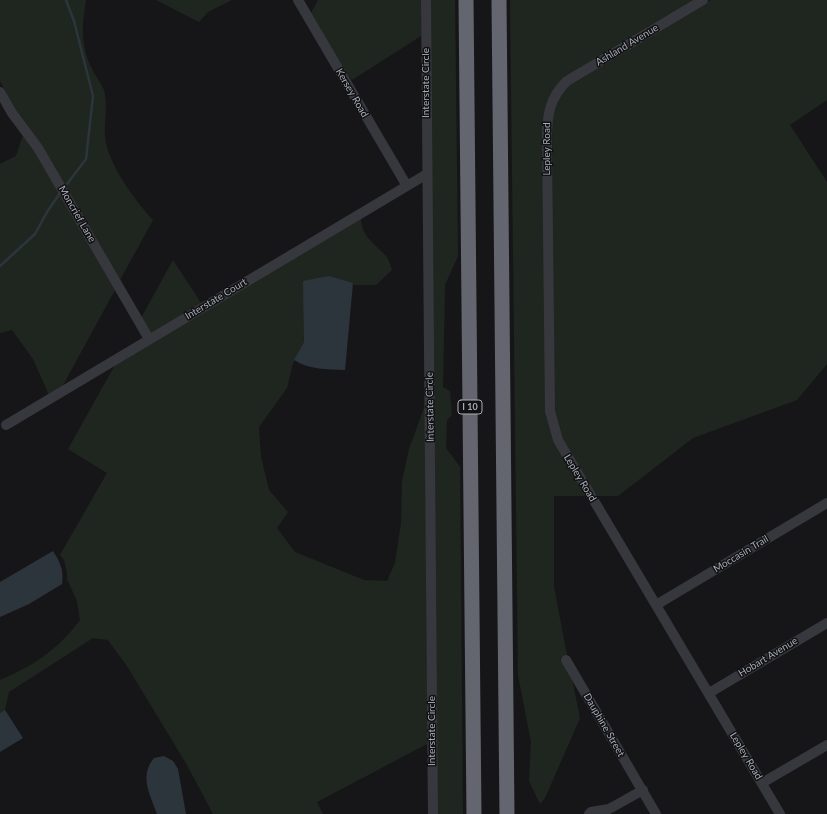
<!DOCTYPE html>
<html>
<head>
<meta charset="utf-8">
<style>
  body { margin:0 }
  canvas { display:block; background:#161618 }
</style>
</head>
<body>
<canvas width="827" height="814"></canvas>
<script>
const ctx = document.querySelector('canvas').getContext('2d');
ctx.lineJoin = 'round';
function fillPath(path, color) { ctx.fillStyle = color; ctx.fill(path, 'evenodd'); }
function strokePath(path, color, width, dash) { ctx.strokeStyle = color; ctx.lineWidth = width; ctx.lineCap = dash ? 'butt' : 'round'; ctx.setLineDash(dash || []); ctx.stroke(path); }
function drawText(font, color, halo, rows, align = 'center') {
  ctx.font = font + ' Lato,sans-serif'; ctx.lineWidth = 3; ctx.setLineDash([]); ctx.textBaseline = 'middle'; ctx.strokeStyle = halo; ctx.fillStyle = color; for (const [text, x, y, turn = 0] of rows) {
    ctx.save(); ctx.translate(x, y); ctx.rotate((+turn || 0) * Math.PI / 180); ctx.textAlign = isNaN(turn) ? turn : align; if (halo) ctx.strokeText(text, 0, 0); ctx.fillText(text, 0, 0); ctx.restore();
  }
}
const green = new Path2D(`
  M0 0H86C82 26 80 44 92 69 95 76 101 83 104 90 108 105 104 121 105 136 107 163 135 201 153 220L120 280 42 146 16 111 0 81Z
  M156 0H232L208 12 199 22Z
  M318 0H421V36L352 80 346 73 311 13Z
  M430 0H455L458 256 445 285 443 387 450 391 452 415 447 420 446 448 460 467 463 814H437Z
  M510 0H695L553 90 545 108 543 141 546 412 554 442 586 496H554V587L567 655 560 659 572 679 580 718 545 798 540 804 529 781 531 742 518 675Z
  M711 0H827V100L790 125 827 182V364L797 400 693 438 618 496H597L562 438 554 410 552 118 557 100 570 84Z
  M23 135 34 150 115 290 62 387 49 395 33 359 12 330 0 333V164L16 156Z
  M361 218C361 236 374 243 385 255 389 259 390 265 392 270L376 285H356L329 276 304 314V342L293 363 287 388 259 427 261 457 269 490 288 512 277 528 295 552 364 580 387 581 395 563 401 523 402 482 409 449 425 405 428 814 427 744 317 802 323 814H213L187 765 127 666 108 640 93 638 9 692 5 710 0 713V680C32 667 60 648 80 620L77 601 67 579V573L64 560 60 555 107 473 68 449 115 365Z
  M173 260 201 303 151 333 141 318Z`);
const water = new Path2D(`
  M329 276 353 283 345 370C327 369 310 370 294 360L304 342 303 281Z
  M53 551C60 562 64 570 62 584L29 604 0 617V582Z
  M5 710 23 738 0 752V713Z
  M164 756 173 761 178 769 186 814H157C150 794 139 776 154 758Z`);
const stream = new Path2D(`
  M64 188 86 159 93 96 74 21 66 0
  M0 266 35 234 47 212 60 193`);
const minor = new Path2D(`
  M298 0 407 186
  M426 0 433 814
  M703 0 567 81C549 98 547 116 547 140L550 411 558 440 780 814
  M0 92 12 113 38 148 149 339
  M6 425 427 174
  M656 605 827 503
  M566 660 656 814
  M709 693 827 623
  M762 783 827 745
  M589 814 591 812 609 809 643 790`);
const highway = new Path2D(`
  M466 0 474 814
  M499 0 507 814`);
const shields = [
  [470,407,24]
];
const shieldNames = [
  ["I 10",470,407]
];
const streetNames = [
  ["Ashland Avenue",627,45,-31],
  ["Interstate Circle",426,83,-90],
  ["Kersey Road",352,93,60],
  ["Lepley Road",547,149,-90],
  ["Moncrief Lane",77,214,60],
  ["Interstate Court",216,299,-31],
  ["Interstate Circle",430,407,-91],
  ["Lepley Road",580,478,59],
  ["Moccasin Trail",741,554,-31],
  ["Hobart Avenue",768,657,-31],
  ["Dauphine Street",604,725,60],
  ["Interstate Circle",432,731,-90],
  ["Lepley Road",746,756,59]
];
fillPath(green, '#1e261f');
fillPath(water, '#2c353c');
strokePath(stream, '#2c353c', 2.5);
strokePath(minor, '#37383d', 10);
strokePath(highway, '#63666e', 15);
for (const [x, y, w] of shields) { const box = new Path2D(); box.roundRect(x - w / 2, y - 7, w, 14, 3); ctx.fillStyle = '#111113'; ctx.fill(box); strokePath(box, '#a8adb8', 1); }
drawText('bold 9px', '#a8adb8', null, shieldNames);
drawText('10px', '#a8adb8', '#111113', streetNames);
</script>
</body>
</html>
